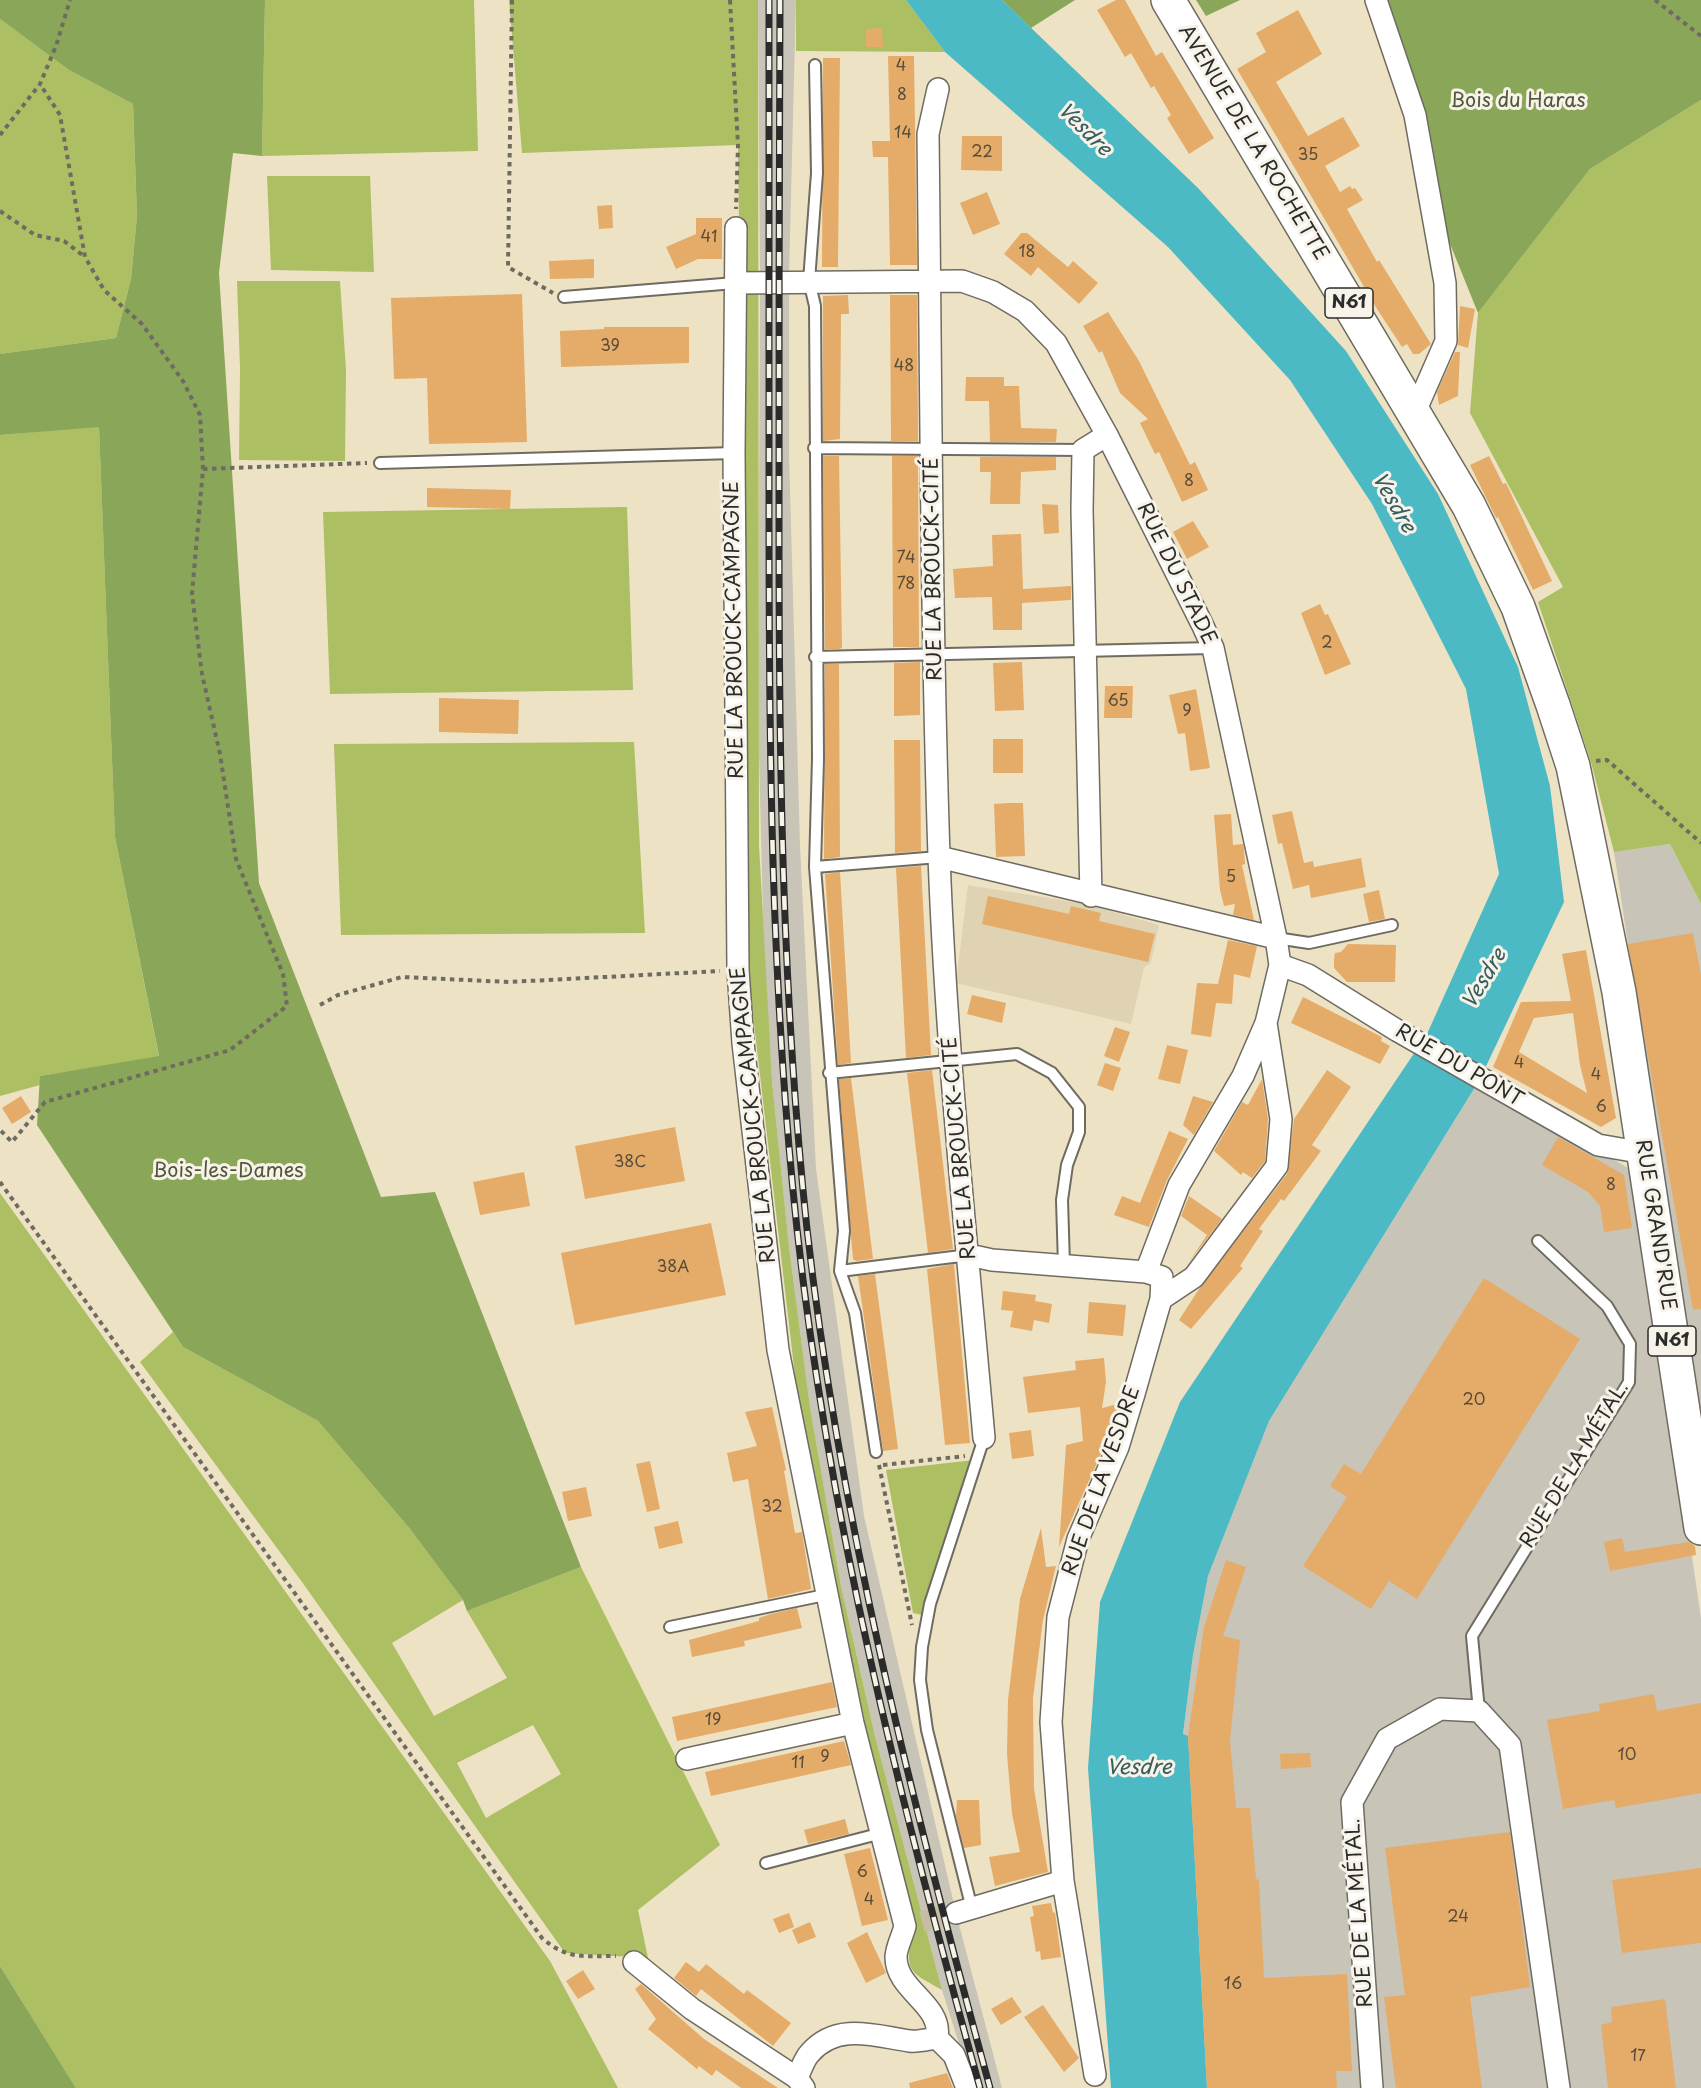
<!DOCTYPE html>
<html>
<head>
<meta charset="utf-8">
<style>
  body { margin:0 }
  canvas { display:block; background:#ede2c4 }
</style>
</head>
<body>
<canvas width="1701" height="2088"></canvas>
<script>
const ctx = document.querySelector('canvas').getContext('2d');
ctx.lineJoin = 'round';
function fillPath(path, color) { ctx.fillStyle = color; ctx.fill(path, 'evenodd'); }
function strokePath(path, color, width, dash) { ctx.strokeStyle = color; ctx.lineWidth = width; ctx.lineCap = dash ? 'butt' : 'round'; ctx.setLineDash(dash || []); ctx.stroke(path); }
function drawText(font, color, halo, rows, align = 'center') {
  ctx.font = font + ' "Playpen Sans",sans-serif'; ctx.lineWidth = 6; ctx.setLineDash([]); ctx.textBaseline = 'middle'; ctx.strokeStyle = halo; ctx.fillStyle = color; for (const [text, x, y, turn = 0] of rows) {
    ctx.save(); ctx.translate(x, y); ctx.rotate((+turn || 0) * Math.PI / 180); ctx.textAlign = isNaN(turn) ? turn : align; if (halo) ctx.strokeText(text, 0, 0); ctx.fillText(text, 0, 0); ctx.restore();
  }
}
const built = new Path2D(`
  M968 885 1085 904 1159 925 1151 962 1144 968 1131 1024 956 983Z`);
const industrial = new Path2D(`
  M758 0H796L789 274H760Z
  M789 291V454L800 846 816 1169 864 1516 956 1913 1002 2088H973L942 1990 875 1736 841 1586 810 1407 789 1247 772 1081 764 959 758 712 760 292Z
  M1670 844 1701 904V1422L1614 852Z
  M1480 1079 1636 1173 1701 1618V2088H1207L1196 1883 1183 1735 1193 1655 1208 1576 1269 1421Z`);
const green = new Path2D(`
  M265 0H474L478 151 262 156Z
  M509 0H758L759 845 772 1081 789 1247 810 1407 841 1586 875 1736 942 1990C915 1974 904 1974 911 1940L799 1410 748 972 738 145 522 153Z
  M796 0H906L945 52 796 51Z
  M0 19 69 70 133 104 137 216 131 279 116 338 0 354Z
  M1701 100V904L1670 844 1614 852 1591 762 1538 602 1563 587 1470 413 1478 313 1590 169Z
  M267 176H370L374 272 271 270Z
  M237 281H340L346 370 345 461 239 460 240 368Z
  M99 426 115 837 159 1057 40 1076V1085L0 1096V435Z
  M627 507 633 690 330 694 323 512Z
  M634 742 645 933 341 935 334 744Z
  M0 1193 550 1961 618 2088H76L0 1966Z
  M173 1332 183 1347 318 1421 410 1529 463 1600 392 1643 434 1716 507 1678 467 1611 581 1567 720 1845 638 1910 648 1958 565 1953 302 1582 140 1362ZM533 1725 561 1774 486 1818 457 1763Z
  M974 1460 922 1615 913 1613 886 1470Z`);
const forest = new Path2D(`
  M0 0H265L262 156 233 153 219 273 259 883 381 1197 435 1192 581 1567 467 1611 463 1600 410 1529 318 1421 183 1347 37 1125 40 1076 159 1056 115 837 99 427 0 435V354L116 338 131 279 137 216 133 104 69 70 0 19Z
  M1002 0H1075L1031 28Z
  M1196 0H1240L1206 16Z
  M1372 0H1701V100L1590 169 1478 313 1442 224Z
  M0 1966 76 2088H0Z`);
const water = new Path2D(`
  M906 0H1002L1198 188 1346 351 1438 494 1518 667 1550 786 1564 902 1480 1079 1269 1421 1208 1576 1193 1655 1183 1734 1188 1736 1207 2088H1111L1088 1768 1100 1602 1180 1402 1427 1034 1499 874 1466 689 1372 504 1290 380 1168 247 945 52Z`);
const building = new Path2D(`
  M1116 0H1125L1156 56 1162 52 1214 138 1189 154 1167 118 1171 115 1154 86 1151 88 1131 53 1125 57 1097 10Z
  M1298 10 1322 54 1276 82 1308 136 1343 117 1360 146 1325 166 1340 192 1350 186 1352 189 1355 188 1363 200 1347 209 1377 262 1379 260 1431 344 1419 354H1413L1407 344 1402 347 1377 309 1237 69 1266 52 1256 33Z
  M882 28 883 47H866V29Z
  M888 56H914L917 265H890L888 157H873L872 141H890Z
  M823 58H840L838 267H822Z
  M962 136H1002V171L961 170Z
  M987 192 1000 224 973 235 960 203Z
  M612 205 613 228 599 229 597 206Z
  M696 218H722V259H698L676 269 666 247 696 234Z
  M1021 233H1027L1068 267 1073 261 1098 283 1079 304 1038 267 1031 276 1004 254Z
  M594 259V278L550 279 549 261Z
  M522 294 527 442 429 444 427 378 394 379 391 298Z
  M848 295 849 314H841L840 439 823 441V296Z
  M890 295H917L918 441H891Z
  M1460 306 1475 309 1468 348 1458 345Z
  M1108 312 1139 361 1190 465 1195 462 1208 490 1182 502 1159 452 1155 454 1140 423 1148 419 1120 393 1102 351 1099 353 1083 326Z
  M604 327H689V363L561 367 560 331 604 329Z
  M1455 352H1460L1458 396 1439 405 1437 392Z
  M966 377H1004V386H1019L1021 428 1057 429 1056 442H990L989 401H965Z
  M823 456H839L842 648 839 649H825Z
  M892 456H918V459L919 647H893Z
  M1489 456 1503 484 1506 483 1552 581 1533 590 1498 517 1496 518 1470 465Z
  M980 457H1056V470L1021 472 1020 504H990L991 472H980Z
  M427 488 511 490 510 509 427 507Z
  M1042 504 1058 505 1059 533 1044 534Z
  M1193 521 1209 547 1187 559 1173 532Z
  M1021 534 1023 589 1071 586V600L1022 603V630H993L992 597 955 598 953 569 993 566 992 535Z
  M1320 604 1325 615 1328 614 1351 664 1325 675 1301 613Z
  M920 662V715L894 716V663Z
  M1022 662 1024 710 995 711 993 663Z
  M825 664H839L840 857 824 859Z
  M1105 686H1133L1132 718H1104Z
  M1196 689 1210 768 1190 771 1185 733 1178 734 1169 695Z
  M439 698 519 700 518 734 439 732Z
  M993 739H1023V773H993Z
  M894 740H920L921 851 895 853Z
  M1009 803H1023L1025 856 996 857 994 804Z
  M1292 811 1304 863 1313 861 1314 867 1361 858 1366 887 1311 898 1309 885 1293 889 1282 843 1278 844 1272 815Z
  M1231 814 1233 845 1243 844 1244 849 1245 864 1242 865 1254 920 1233 915 1235 904 1224 906 1220 890 1214 815Z
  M921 866 931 1055 906 1058 896 868Z
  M840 872 851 1063 838 1065 825 874Z
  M1379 890 1385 919 1369 922 1363 894Z
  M988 896 1069 914 1071 906 1101 913 1099 921 1155 934 1148 962 982 924Z
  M1693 933 1701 975V1309L1693 1310 1628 944Z
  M1228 940 1257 946 1250 978 1234 974 1232 1004 1216 1003 1211 1037 1191 1034 1197 983 1218 984Z
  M1348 944 1396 945 1395 982H1347L1334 968V960L1335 953 1341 952Z
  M1586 950 1616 1118 1601 1127 1493 1067 1521 1002 1571 1001 1562 954ZM1573 1013 1580 1065 1587 1093 1519 1052 1534 1018Z
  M972 995 1006 1003 1002 1023 967 1014Z
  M1303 997 1382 1037 1381 1041 1390 1046 1380 1064 1291 1023Z
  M1115 1027 1130 1032 1119 1062 1104 1056Z
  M1167 1045 1188 1050 1180 1084 1158 1079Z
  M1105 1063 1121 1068 1113 1091 1097 1085Z
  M932 1070 953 1249 928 1253 907 1073Z
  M1327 1070 1351 1087 1312 1145 1321 1151 1284 1201 1281 1199 1259 1229 1263 1231 1240 1266 1243 1268 1191 1329 1179 1320 1199 1289 1287 1174 1294 1119Z
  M851 1078 873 1259 856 1261 853 1259 851 1237 839 1079Z
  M1262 1079 1268 1119 1265 1161 1252 1178 1243 1172 1241 1175 1214 1151 1242 1102 1248 1105Z
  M21 1096 31 1112 12 1124 2 1108Z
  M1193 1096 1213 1102 1194 1135 1183 1125Z
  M675 1127 685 1181 585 1199 575 1146Z
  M1169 1131 1188 1139 1167 1180 1149 1227 1114 1215 1122 1196 1140 1203Z
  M1558 1137 1624 1175 1632 1228 1604 1232 1600 1206 1588 1192 1542 1165Z
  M524 1172 530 1206 480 1215 473 1182Z
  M1189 1196 1222 1219 1189 1262 1207 1235 1181 1216Z
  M711 1223 726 1295 575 1325 561 1253Z
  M954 1264 970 1443 945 1445 927 1269Z
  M875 1274 898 1449 883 1451 858 1276Z
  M1484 1278 1580 1339 1417 1599 1389 1581 1371 1609 1303 1566 1347 1497 1330 1486 1344 1464 1361 1474Z
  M1003 1291 1036 1295 1035 1301 1052 1304 1049 1323 1034 1320 1032 1331 1010 1327 1013 1311 1001 1310Z
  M1089 1302 1126 1305 1123 1336 1087 1333Z
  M1104 1358 1106 1382 1102 1408 1118 1404 1106 1443 1059 1547 1066 1445 1083 1441 1080 1407 1028 1413 1023 1377 1076 1370 1075 1361Z
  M772 1407 786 1470 784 1471 795 1533 802 1532 811 1589 768 1599 748 1479 733 1482 727 1453 757 1446 745 1412Z
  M1031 1430 1034 1456 1012 1459 1009 1433Z
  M650 1461 660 1509 647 1512 636 1464Z
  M586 1487 592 1516 568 1521 562 1492Z
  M678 1521 683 1543 659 1549 654 1527Z
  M1041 1528 1046 1567 1056 1566 1043 1620 1033 1698 1034 1789 1048 1872 995 1886 989 1857 1020 1852 1012 1814 1007 1754 1008 1700 1020 1599Z
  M1622 1538 1625 1552 1689 1542 1695 1546 1696 1555 1610 1571 1604 1542Z
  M1226 1560 1246 1567 1223 1636 1240 1640 1230 1740 1236 1808H1250L1256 1879 1259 1880 1264 1978 1347 1974 1352 2071H1336L1337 2088H1207L1188 1736 1204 1627Z
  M797 1608 802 1628 744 1641 745 1646 692 1657 689 1640 759 1621V1618L771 1614Z
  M832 1682 837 1707 677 1741 672 1717Z
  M1654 1694 1657 1711 1701 1703V1793L1616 1808 1614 1800 1563 1809 1547 1720 1600 1711 1599 1704Z
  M844 1741 851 1765 711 1796 705 1772Z
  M1310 1753 1311 1767 1281 1769 1280 1754Z
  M957 1800H979L981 1845 964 1848 956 1816Z
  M845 1819 849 1834 808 1844 804 1830Z
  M1510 1832 1530 1987 1470 1997 1482 2088H1396L1384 1997 1405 1995 1385 1848Z
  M870 1848 888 1920 862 1926 844 1854Z
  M1701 1868V1943L1622 1953 1612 1880Z
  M1051 1903 1053 1913 1055 1912 1061 1957 1041 1960 1040 1951 1036 1952 1030 1917 1034 1916 1032 1906Z
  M789 1913 794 1927 779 1933 773 1919Z
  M810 1922 816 1937 798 1944 792 1930Z
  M867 1932 886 1973 866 1983 847 1943Z
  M686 1962 699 1972 706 1964 744 1994 747 1990 791 2023 773 2046 701 1989 696 1996 674 1978Z
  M583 1970 595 1989 578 1999 566 1981Z
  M641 1984 704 2039 778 2088H741L716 2070 712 2076 699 2066 697 2069 648 2029 656 2019 635 1989Z
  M1012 1997 1022 2012 1001 2025 991 2009Z
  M1665 1999 1676 2088H1608L1601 2025 1612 2022 1611 2007Z
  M1043 2005 1079 2058 1064 2072 1024 2017Z
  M947 2073 953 2088H910L909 2083Z`);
const minorTunnel = new Path2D(`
  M922 1922 956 1913`);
const path = new Path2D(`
  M512 0 508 267 553 293
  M730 0 738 145 736 209
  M1655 0 1701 36
  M0 135 40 84 56 46 70 0
  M0 211 35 235 64 241 85 257
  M203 469 367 463
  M1596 761 1607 760 1701 843
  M320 1005 338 995 402 977 509 982 720 971
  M1 1131 12 1142 45 1102 230 1050 287 1006 283 974 236 859 220 754 202 674 192 594 203 469 200 415 183 381 142 324 104 290 85 257 60 115 40 84
  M0 1182 542 1938C567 1960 585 1956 616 1956
  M879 1465 912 1625
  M883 1465 965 1456`);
const service = new Path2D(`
  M815 65 817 173 809 281 815 306 818 759 815 867 844 1231 840 1271 855 1313 876 1452
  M564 297 735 283
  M814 448 1083 450
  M380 463 734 453
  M815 657 1213 648
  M815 867 939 857
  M1276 938 1309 943 1392 925
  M829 1073 1017 1054 1052 1073 1079 1107V1132L1067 1165 1062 1200 1064 1265
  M840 1271 969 1255
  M670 1627 825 1595
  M1479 1711 1472 1636 1629 1382 1630 1344 1607 1306 1538 1241
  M766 1863 882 1833
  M972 1909 927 1730 920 1680 922 1647 930 1604 984 1438`);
const minor = new Path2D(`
  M1376 0 1415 115 1445 283 1446 341 1414 414
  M938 89 928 134C931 374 931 615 939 856 946 1050 967 1245 984 1438
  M736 228 734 453 738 970 743 1043 778 1350 853 1723 905 1926C903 1935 896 1948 896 1957 896 1991 943 2004 937 2038
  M735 283 962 281 993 292 1025 311 1056 343 1107 435 1202 624 1213 648 1276 938 1280 965 1266 1023 1243 1076 1179 1185 1146 1272
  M939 857 1276 938
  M1091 896 1082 510 1083 450 1107 435
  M1280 965 1308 975 1398 1031 1598 1145 1644 1153
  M969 1255 992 1260 1146 1272 1162 1277 1161 1299 1134 1394 1118 1447 1078 1539 1058 1617 1051 1722 1063 1881 1095 2075
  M1161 1299 1194 1277 1277 1166 1281 1119 1266 1023
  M687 1759 853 1723
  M956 1913 1063 1881
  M634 1962 692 2009 797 2078 804 2088
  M937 2038 954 2055 967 2088
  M797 2078C801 2070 804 2059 810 2053 837 2022 875 2036 910 2041 918 2042 929 2039 937 2038
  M1372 2088 1352 1802 1387 1739 1440 1709 1479 1711 1510 1745 1559 2088`);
const primary = new Path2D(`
  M1168 0 1469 506 1518 607 1553 705 1573 766 1619 992 1701 1528`);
const rail = new Path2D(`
  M769 0C769 170 769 339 769 509 769 750 771 989 797 1229 829 1521 901 1805 980 2088
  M780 0C779 177 779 353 779 530 779 763 782 996 807 1229 840 1521 913 1805 990 2088`);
const numberNames = [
  ["4",901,67],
  ["8",902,96],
  ["14",903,134],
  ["22",982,153],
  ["35",1308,156],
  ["41",709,238],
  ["18",1027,253],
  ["39",610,347],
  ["48",904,367],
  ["8",1189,482],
  ["74",906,559],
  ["78",906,585],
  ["2",1327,644],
  ["65",1118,702],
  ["9",1187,712],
  ["5",1231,878],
  ["4",1519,1064],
  ["4",1596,1076],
  ["6",1601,1108],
  ["38C",630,1163],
  ["8",1611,1186],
  ["38A",673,1268],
  ["20",1474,1401],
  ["32",772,1508],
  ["19",713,1721],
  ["10",1627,1756],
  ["9",825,1758],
  ["11",798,1764],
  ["6",862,1873],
  ["4",869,1901],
  ["24",1458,1918],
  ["16",1233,1985],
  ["17",1638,2057]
];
const shields = [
  [1349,303,48],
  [1672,1341,48]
];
const shieldNames = [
  ["N61",1349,303],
  ["N61",1672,1341]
];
const parkNames = [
  ["Bois du Haras",1518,101],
  ["Bois-les-Dames",228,1171]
];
const streetNames = [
  ["AVENUE DE LA ROCHETTE",1253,143,59],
  ["RUE LA BROUCK-CITÉ",934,569,-91],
  ["RUE DU STADE",1176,574,64],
  ["RUE LA BROUCK-CAMPAGNE",735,630,-91],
  ["RUE DU PONT",1459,1066,30],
  ["RUE LA BROUCK-CAMPAGNE",754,1115,-96],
  ["RUE LA BROUCK-CITÉ",960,1148,-95],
  ["RUE GRAND'RUE",1655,1225,81],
  ["RUE DE LA MÉTAL.",1575,1465,-59],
  ["RUE DE LA VESDRE",1102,1481,-71],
  ["RUE DE LA MÉTAL.",1360,1913,-94]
];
const waterNames = [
  ["Vesdre",1084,130,45],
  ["Vesdre",1393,503,60],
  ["Vesdre",1485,979,-59],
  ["Vesdre",1139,1768]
];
fillPath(built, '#dfd3b4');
fillPath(industrial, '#c8c4b8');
fillPath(green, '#adbf63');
fillPath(forest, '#8aa659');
fillPath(water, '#4cbac5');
fillPath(building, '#e4ac68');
strokePath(minorTunnel, '#c6bda5', 21, [21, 10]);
strokePath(service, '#6f6b61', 14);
strokePath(minor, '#6f6b61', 24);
strokePath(primary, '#6f6b61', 36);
strokePath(path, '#6f6b61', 4, [4.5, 4.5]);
strokePath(service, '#fff', 10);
strokePath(minor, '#fff', 21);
strokePath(primary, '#fff', 33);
strokePath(rail, '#2b2b2b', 7);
strokePath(rail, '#f7f3e8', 4.5, [14]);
drawText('16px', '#594b3a', null, numberNames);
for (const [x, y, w] of shields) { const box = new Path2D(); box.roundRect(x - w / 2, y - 15, w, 30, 4.5); ctx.fillStyle = '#f7f3e8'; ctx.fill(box); strokePath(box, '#2b2b2b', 1.5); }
drawText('bold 18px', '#2b2b2b', null, shieldNames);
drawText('20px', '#52573c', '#f7f3e8', parkNames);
drawText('20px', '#2b2b2b', '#f7f3e8', streetNames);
drawText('italic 21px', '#375d61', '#f7f3e8', waterNames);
</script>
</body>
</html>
